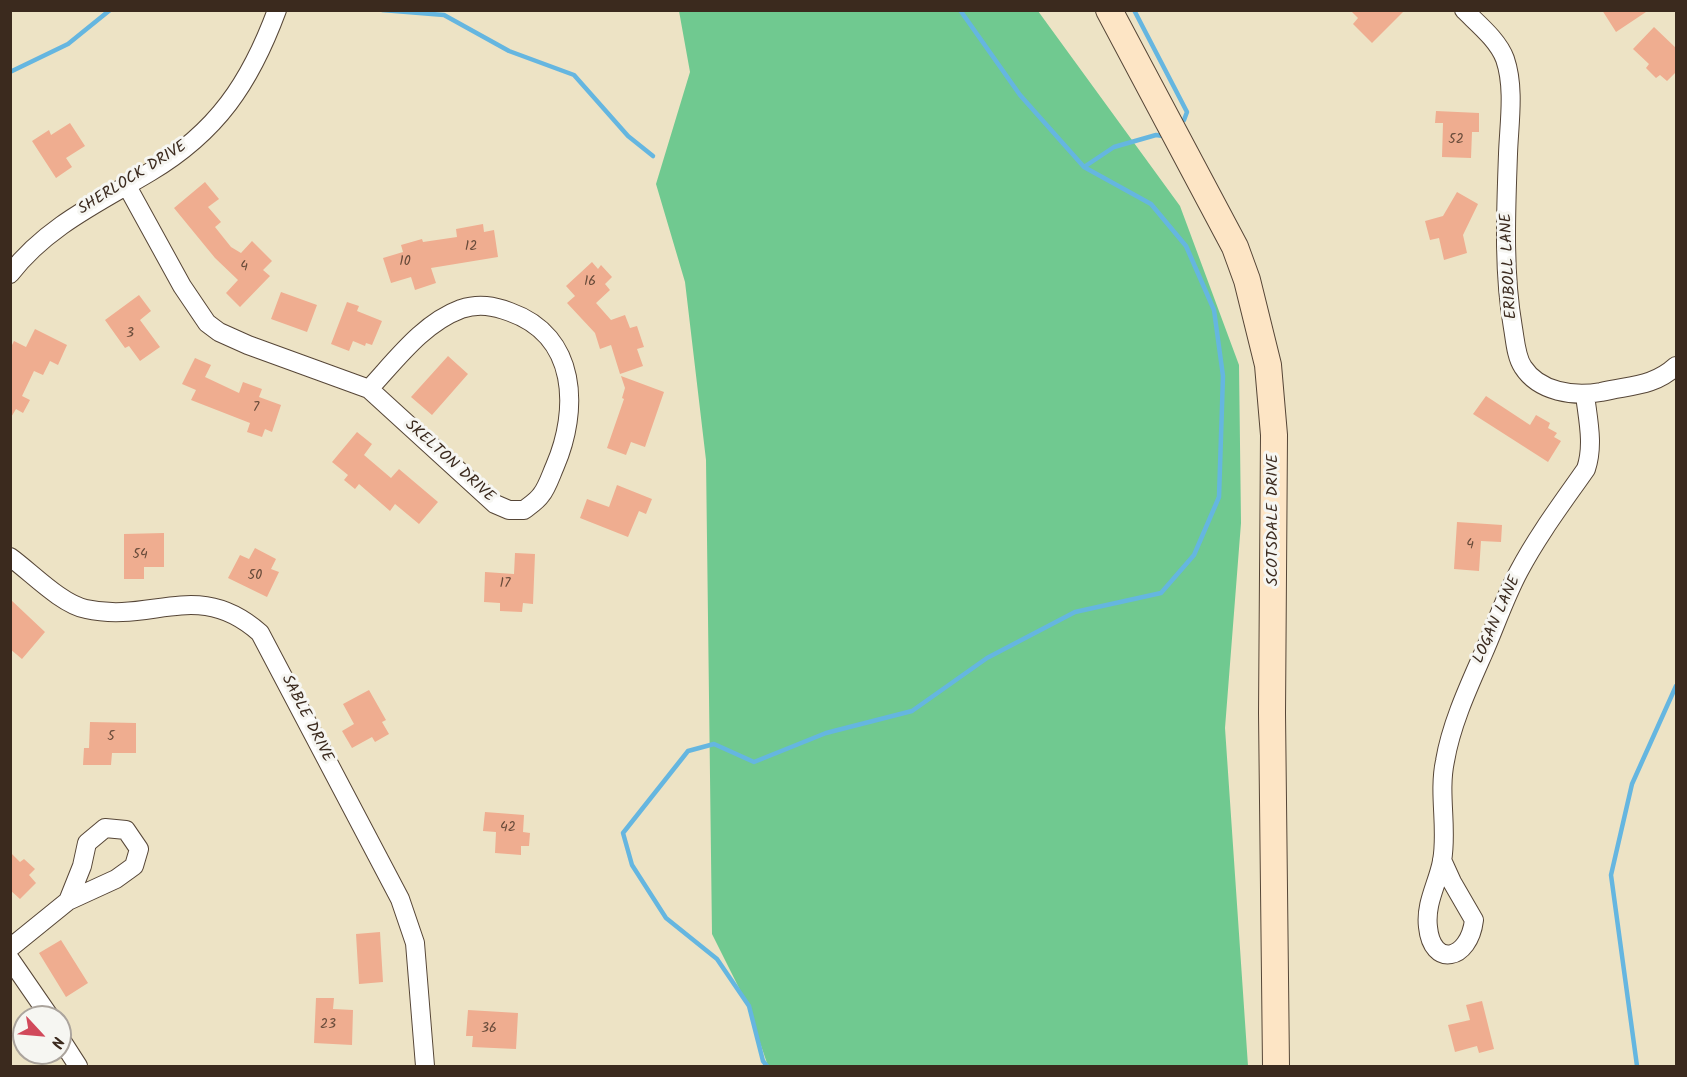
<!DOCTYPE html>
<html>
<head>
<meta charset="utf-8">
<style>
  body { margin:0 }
  #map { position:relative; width:1687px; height:1077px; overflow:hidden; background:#ede3c5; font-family:Kalam,sans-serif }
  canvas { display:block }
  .frame { position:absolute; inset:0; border:12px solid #3b2a1e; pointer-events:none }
  .north { position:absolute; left:12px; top:1005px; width:60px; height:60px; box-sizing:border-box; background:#f6f6f2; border:2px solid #aba49d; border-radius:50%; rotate:116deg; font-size:16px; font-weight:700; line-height:24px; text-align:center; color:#3b2a1e }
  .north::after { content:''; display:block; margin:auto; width:21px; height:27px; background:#d1495b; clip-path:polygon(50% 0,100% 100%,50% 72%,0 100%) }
</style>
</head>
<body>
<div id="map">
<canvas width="1687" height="1077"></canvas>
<div class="frame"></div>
<div class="north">N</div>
</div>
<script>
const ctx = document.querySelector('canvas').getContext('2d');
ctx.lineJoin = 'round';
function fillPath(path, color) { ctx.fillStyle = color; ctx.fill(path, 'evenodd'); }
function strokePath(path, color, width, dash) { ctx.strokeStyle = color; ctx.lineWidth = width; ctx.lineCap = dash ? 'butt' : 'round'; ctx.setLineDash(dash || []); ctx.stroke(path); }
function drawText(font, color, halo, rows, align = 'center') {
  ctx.font = font + ' Kalam,sans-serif'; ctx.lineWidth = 6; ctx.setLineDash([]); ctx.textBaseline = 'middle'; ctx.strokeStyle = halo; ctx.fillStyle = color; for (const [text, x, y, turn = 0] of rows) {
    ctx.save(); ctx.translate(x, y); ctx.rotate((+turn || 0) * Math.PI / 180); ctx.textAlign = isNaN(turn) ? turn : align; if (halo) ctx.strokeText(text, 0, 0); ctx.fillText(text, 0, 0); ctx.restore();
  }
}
const green = new Path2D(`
  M1038 11 1180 206 1239 365 1241 523 1225 728 1248 1066H768L746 1002 712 934 706 460 685 282 656 184 690 72 679 11Z`);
const stream = new Path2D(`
  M382 10 444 15 509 51 574 75 628 136 653 156
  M1134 10 1187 112 1184 120
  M10 72 68 44 110 10
  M1084 167 1114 147 1156 135 1163 136
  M767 1066 763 1061 749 1006 717 959 666 918 632 865 623 833 688 751 714 744 754 762 826 733 912 711 987 658 1075 612 1161 593 1194 555 1219 497 1223 376 1214 310 1186 246 1151 204 1084 167 1020 95 960 10
  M1637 1066 1611 875 1632 784 1676 686`);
const building = new Path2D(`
  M1350 10H1405L1372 43 1353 24 1358 18Z
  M1602 10H1649L1616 32Z
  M1654 27 1677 49V71L1667 81 1660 75 1656 78 1646 68 1649 64 1633 49Z
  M1436 111 1479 113V132H1472L1471 158 1442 157 1443 123H1435Z
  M70 123 85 146 66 158 72 167 56 178 32 141 49 130 51 135Z
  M205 182 219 199 208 207 221 222 215 227 231 247 241 253 252 241 272 261 263 270 270 276 240 307 226 293 238 280 215 258 174 208Z
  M1457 192 1478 204 1463 235 1467 253 1444 260 1439 238 1430 240 1425 221 1443 216Z
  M483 224 484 232 494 230 498 257 431 268 436 283 415 290 411 277 391 283 383 258 403 252 401 245 422 239 423 242 457 237 456 229Z
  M592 262 598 269 601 265 612 277 605 284 610 290 596 303 611 320 625 315 630 328 637 326 644 347 637 349 643 366 620 374 611 345 600 349 595 333 567 303 575 296 566 286Z
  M281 292 317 305 307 332 271 319Z
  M139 295 151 311 140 320 160 347 140 361 129 346 125 348 105 320Z
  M347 302 359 306 357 311 382 321 372 345 366 343 365 346 353 341 349 351 331 344Z
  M35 329 67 345 58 365 50 361 43 375 34 371 22 396 30 400 23 413 16 409 10 419V349L14 341 26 347Z
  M448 356 468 374 432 415 411 397Z
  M195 358 211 365 205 377 239 393 243 382 262 389 259 397 281 405 272 432 265 429 262 437 247 432 250 423 191 400 196 390 182 384Z
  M621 376 664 392 645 447 631 442 626 455 607 448 624 399 622 398 625 388Z
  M1486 396 1530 425 1536 415 1550 423 1548 428 1557 433 1554 437 1561 441 1548 462 1473 414Z
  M357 432 372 444 364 455 391 478 399 469 438 502 419 524 395 504 390 511 359 484 355 489 344 480 348 475 332 462Z
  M617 485 652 499 646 514 639 511 628 537 580 518 587 499 609 507Z
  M1457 522 1502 525 1501 542 1481 541 1479 571 1454 569Z
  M164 533V567H144V579H124V534Z
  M255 548 276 559 271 569 279 572 267 597 228 578 240 555 249 559Z
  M515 553 535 554 533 604 523 603 522 612 500 611V603L484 602 485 572 514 574Z
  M10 599 45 632 22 659 10 649Z
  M369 690 386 720 382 722 389 734 375 742 372 737 352 748 342 731 354 724 343 704Z
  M90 722 136 723V753H112L111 765H83L84 748H89Z
  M485 812 524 815 523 832 530 833 529 846H521V855L495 853 496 832 483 831Z
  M10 852 20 862 24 859 35 869 29 875 36 883 20 899 10 890Z
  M380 932 383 982 359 984 356 934Z
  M61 940 88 983 66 997 39 953Z
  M316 998H334L333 1009 353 1010 352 1045 314 1043Z
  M1482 1001 1494 1049 1479 1053 1477 1046 1455 1052 1448 1025 1470 1020 1466 1005Z
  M468 1010 518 1013 516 1049 472 1047 473 1036H466Z`);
const street = new Path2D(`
  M1464 10C1478 24 1498 40 1505 59 1515 88 1509 124 1508 154 1506 211 1503 271 1513 328 1515 339 1516 357 1523 367 1539 392 1574 397 1601 392 1630 385 1653 387 1676 366
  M127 186 182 286 207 323 219 332 248 345 369 389C396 360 423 323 461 309 479 303 494 306 510 312 578 336 579 410 555 466 551 475 547 488 541 495 537 501 529 506 524 510H509L495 504 369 389
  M10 274C47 226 100 202 150 172 217 132 250 83 277 10
  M10 557C31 572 61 604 86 609 153 624 198 578 260 633L400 899 415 943 425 1066
  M1442 860 1452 882 1474 920C1469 961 1432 968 1428 927 1425 903 1438 883 1442 861 1448 829 1438 794 1445 761 1451 725 1468 688 1483 654 1495 627 1505 597 1519 571 1538 535 1563 502 1586 469 1594 445 1588 420 1585 395
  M10 948 68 901 116 879 134 866 139 849 126 830 105 828 87 843 82 866 68 901
  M10 959 50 1017
  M60 1038 78 1066`);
const secondary = new Path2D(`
  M1109 10 1235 247 1247 280 1268 365 1274 435 1272 713 1276 1066`);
const numberNames = [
  ["52",1456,141],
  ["12",471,248],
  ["10",405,263],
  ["4",244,268],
  ["16",590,283],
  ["3",130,335],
  ["7",256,409],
  ["4",1470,546],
  ["54",140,556],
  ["50",255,577],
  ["17",505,585],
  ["5",111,738],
  ["42",508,829],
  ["23",328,1026],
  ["36",489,1030]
];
const streetNames = [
  ["SHERLOCK DRIVE",133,179,-32],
  ["ERIBOLL LANE",1510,266,-93],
  ["SKELTON DRIVE",449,462,42],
  ["SCOTSDALE DRIVE",1274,520,-90],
  ["LOGAN LANE",1498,620,-66],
  ["SABLE DRIVE",306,719,63]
];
fillPath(green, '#70c990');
strokePath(stream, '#65b6e0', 4.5);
fillPath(building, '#efad90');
strokePath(street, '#564637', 20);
strokePath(secondary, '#564637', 28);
strokePath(street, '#fff', 18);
strokePath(secondary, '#fde5c5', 26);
drawText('14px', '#684b3a', null, numberNames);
drawText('16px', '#3b2a1e', '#f6f6f2', streetNames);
</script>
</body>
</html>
